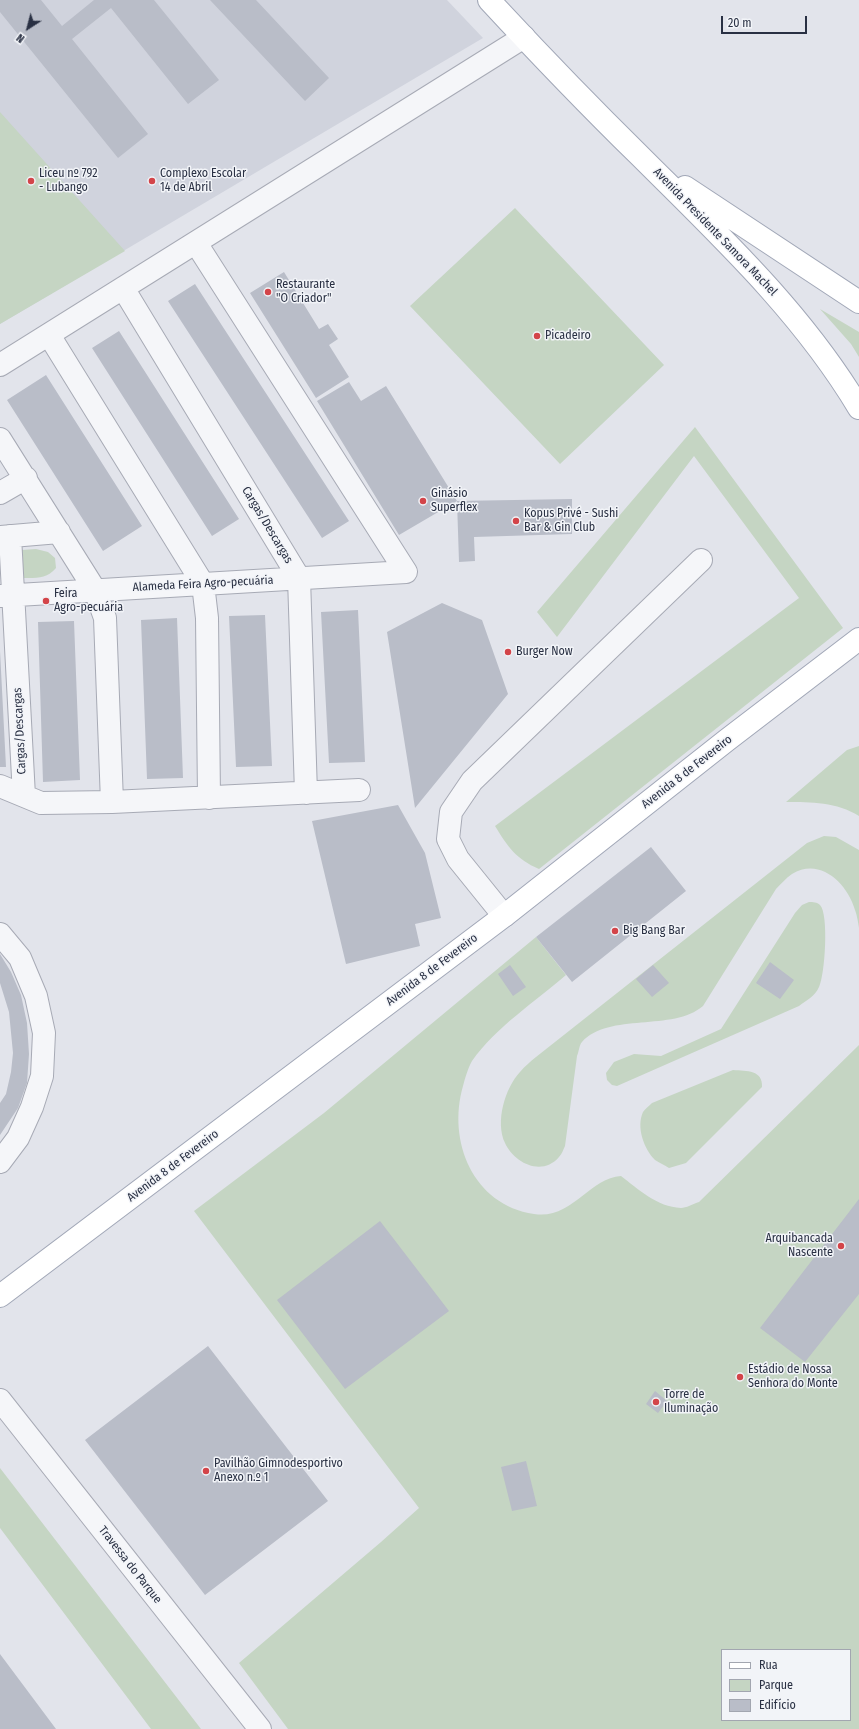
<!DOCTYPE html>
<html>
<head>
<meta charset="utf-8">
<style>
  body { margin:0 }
  #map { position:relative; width:859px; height:1729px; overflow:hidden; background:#e2e4eb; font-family:"Fira Sans Condensed",sans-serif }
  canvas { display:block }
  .legend { position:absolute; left:721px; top:1649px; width:130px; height:72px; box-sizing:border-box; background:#f2f4f8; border:1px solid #a2a6b0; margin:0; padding:5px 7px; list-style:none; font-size:12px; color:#293043 }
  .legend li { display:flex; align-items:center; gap:8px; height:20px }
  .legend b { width:20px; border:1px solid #a2a6b0 }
  .north { position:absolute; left:8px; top:8px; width:40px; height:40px; -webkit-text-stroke:3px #f2f4f8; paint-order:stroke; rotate:216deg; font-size:11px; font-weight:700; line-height:16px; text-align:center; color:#293043 }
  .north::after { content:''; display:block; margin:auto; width:14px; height:18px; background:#293043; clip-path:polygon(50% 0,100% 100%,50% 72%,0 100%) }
  .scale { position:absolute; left:721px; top:16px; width:86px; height:18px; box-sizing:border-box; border:2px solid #293043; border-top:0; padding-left:5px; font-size:12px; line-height:14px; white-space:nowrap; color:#293043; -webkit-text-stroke:3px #f2f4f8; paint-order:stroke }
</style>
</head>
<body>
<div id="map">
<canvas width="859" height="1729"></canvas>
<ul class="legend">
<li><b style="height:5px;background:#fff"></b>Rua</li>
<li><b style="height:11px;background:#c5d5c3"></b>Parque</li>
<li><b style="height:11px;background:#b9bdc8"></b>Edifício</li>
</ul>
<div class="north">N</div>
<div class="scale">20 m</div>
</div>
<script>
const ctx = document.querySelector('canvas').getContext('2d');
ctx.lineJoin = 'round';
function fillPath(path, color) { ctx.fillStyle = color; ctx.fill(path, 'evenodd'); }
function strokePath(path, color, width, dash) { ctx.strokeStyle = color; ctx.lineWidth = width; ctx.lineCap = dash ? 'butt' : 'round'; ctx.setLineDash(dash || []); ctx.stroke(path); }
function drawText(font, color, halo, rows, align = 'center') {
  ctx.font = font + ' "Fira Sans Condensed",sans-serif'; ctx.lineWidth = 3; ctx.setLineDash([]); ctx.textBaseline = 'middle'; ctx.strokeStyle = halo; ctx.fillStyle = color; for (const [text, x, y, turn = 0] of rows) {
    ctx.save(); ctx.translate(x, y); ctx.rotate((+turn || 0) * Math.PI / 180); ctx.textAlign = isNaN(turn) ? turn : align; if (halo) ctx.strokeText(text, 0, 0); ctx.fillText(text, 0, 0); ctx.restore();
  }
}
const built = new Path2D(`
  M0 0H447L483 38 0 324Z`);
const green = new Path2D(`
  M0 112 125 251 0 324Z
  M515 208 664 365 560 464 410 306Z
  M820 309 859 332V357L851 344Z
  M695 427 843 628 539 869C516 859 508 847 495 826L799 598 694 456 557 637 537 612Z
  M36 549 48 552 55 558 56 568C47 579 36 578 23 578L22 550Z
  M859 746V816C837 802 811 802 786 802L847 750Z
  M824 836 836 837 859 850V928C858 922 857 915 855 910 847 883 820 857 792 874 786 878 781 884 776 889L703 1006C673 1032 609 1012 582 1042 579 1045 579 1052 577 1056L565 1146C563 1150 562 1154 559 1157 542 1177 514 1163 505 1143 495 1122 505 1088 520 1072 525 1066 530 1062 536 1057L807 843Z
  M809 902C813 902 817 902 820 905 829 914 825 975 819 987 815 996 807 1000 799 1006L617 1086 612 1085 607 1080 606 1073 614 1062 634 1054 661 1056 721 1029 795 913 802 905Z
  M536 937 566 975C535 1002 496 1027 472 1061 468 1068 465 1078 463 1086 447 1141 473 1205 534 1214 572 1220 589 1178 621 1176 638 1189 657 1207 681 1208 686 1208 693 1204 699 1202L859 1045V1729H288L239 1663 381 1542 419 1508 194 1211 324 1113ZM722 1650H850V1720H722Z
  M733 1070C747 1071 763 1070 762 1087L686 1163 669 1168C665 1165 659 1163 655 1160 644 1149 636 1127 643 1112 645 1109 649 1106 652 1103Z
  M0 1468 201 1729H151L0 1528Z`);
const building = new Path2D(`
  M0 0H41L62 26 94 0H154L219 80 188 104 111 8 72 39 148 134 118 158 0 12Z
  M210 0H256L329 78 305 101Z
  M284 272 319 329 328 324 338 339 329 345 349 377 316 398 250 293Z
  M195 284 349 521 322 538 168 301Z
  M119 331 239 519 212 536 92 348Z
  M46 375 142 526 103 551 7 400Z
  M349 382 361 401 386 386 457 501 399 535 317 401Z
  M572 499V534L474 537 475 561 459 562 457 501Z
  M442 603 482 620 508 694 415 808 387 632Z
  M358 610 365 762 329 763 321 612Z
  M265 615 272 766 236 767 229 616Z
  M177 618 183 778 147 779 141 620Z
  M74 621 80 780 43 782 38 622Z
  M0 651 6 767H0Z
  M398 805 425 853 441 918 415 924 420 946 346 964 312 821Z
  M651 847 686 891 572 982 536 937Z
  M0 954 11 972 21 995 27 1023 29 1054 27 1083 18 1108 0 1135V1103L6 1094 11 1072 13 1053 9 1012 0 983Z
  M770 962 794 980 780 999 756 983Z
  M510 965 526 987 513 996 498 974Z
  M653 965 669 983 652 997 636 979Z
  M859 1199V1294L805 1362 760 1328Z
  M380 1221 449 1311 345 1389 277 1300Z
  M208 1346 328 1501 205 1595 85 1440Z
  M655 1391 667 1401 658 1413 646 1404Z
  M526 1461 537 1506 512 1511 501 1467Z
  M0 1654 56 1729H0Z`);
const minor = new Path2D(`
  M123 288 299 578 306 793
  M49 335 203 584 207 618 209 798
  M0 365 524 37
  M0 439 95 590 105 618 112 802
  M0 493 26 478
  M10 536 24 796
  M0 537 59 532
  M0 596 406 572 196 243
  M0 786 41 803 112 802 359 790
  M504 916 458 859 448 839 451 812 472 781 701 560
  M0 934 20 958 36 996 44 1033 42 1076 32 1107 18 1138 0 1162
  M0 1400 260 1729`);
const major = new Path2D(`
  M489 0C538 53 588 105 640 156 719 235 801 311 859 408
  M685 187 859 302
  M0 1296 504 916 727 740 859 639`);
const markers = [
  [31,181,4,"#d34449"],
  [152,181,4,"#d34449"],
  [268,292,4,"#d34449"],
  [537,336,4,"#d34449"],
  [423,501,4,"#d34449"],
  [516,521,4,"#d34449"],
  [46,601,4,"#d34449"],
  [508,652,4,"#d34449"],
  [615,931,4,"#d34449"],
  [841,1246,4,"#d34449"],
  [740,1377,4,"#d34449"],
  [656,1402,4,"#d34449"],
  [206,1471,4,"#d34449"]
];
const poiNames = [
  ["Liceu nº 792",39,174],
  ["- Lubango",39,188],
  ["Complexo Escolar",160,174],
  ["14 de Abril",160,188],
  ["Restaurante",276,285],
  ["\"O Criador\"",276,299],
  ["Picadeiro",545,336],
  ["Ginásio",431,494],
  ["Superflex",431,508],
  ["Kopus Privé - Sushi",524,514],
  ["Bar & Gin Club",524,528],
  ["Feira",54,594],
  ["Agro-pecuária",54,608],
  ["Burger Now",516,652],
  ["Big Bang Bar",623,931],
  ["Arquibancada",833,1239,"right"],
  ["Nascente",833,1253,"right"],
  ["Estádio de Nossa",748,1370],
  ["Senhora do Monte",748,1384],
  ["Torre de",664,1395],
  ["Iluminação",664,1409],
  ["Pavilhão Gimnodesportivo",214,1464],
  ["Anexo n.º 1",214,1478]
];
const streetNames = [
  ["Avenida Presidente Samora Machel",715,232,46],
  ["Cargas/Descargas",267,525,59],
  ["Alameda Feira Agro-pecuária",203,584,-3],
  ["Cargas/Descargas",20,731,-93],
  ["Avenida 8 de Fevereiro",687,772,-38],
  ["Avenida 8 de Fevereiro",432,970,-37],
  ["Avenida 8 de Fevereiro",173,1166,-37],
  ["Travessa do Parque",130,1565,52]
];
fillPath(built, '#d0d3dd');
fillPath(green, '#c5d5c3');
fillPath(building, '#b9bdc8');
strokePath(minor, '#a7aab5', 24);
strokePath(major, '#a1a7b7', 24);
strokePath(minor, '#f5f6f9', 22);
strokePath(major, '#fff', 22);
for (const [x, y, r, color] of markers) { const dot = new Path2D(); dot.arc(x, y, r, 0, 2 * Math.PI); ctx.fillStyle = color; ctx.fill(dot); strokePath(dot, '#f2f4f8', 1.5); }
drawText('12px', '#293043', '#f2f4f8', poiNames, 'left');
drawText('12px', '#293043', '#f2f4f8', streetNames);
</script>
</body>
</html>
